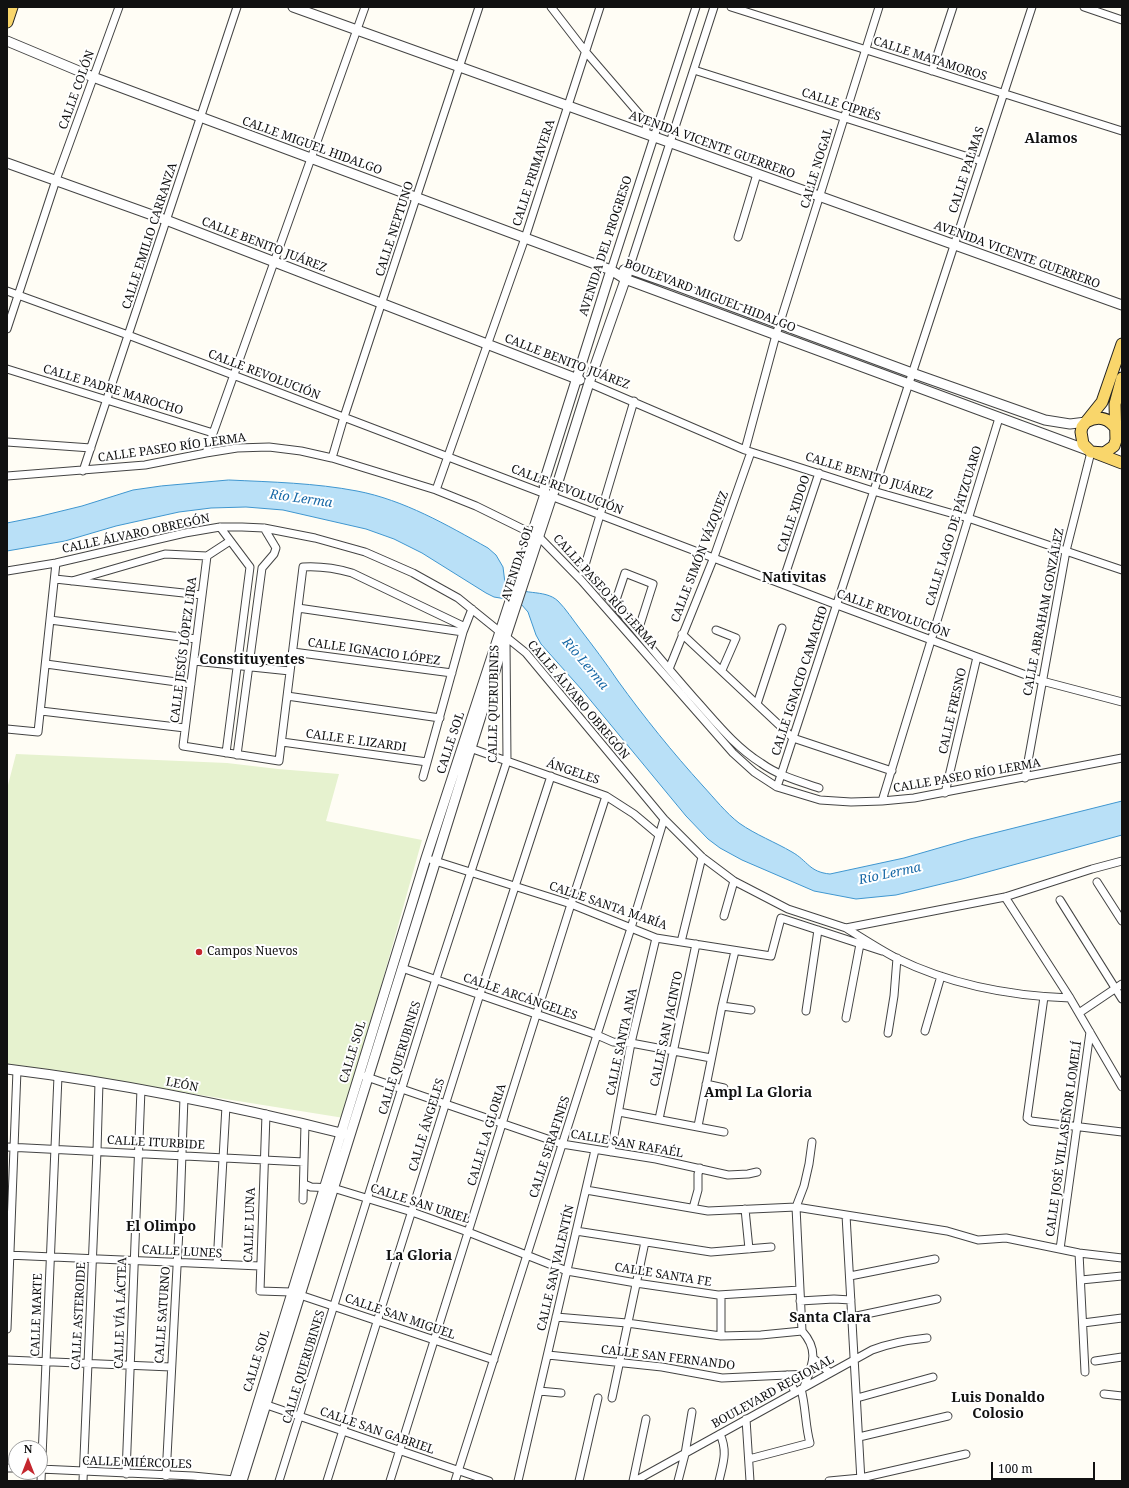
<!DOCTYPE html>
<html>
<head>
<meta charset="utf-8">
<style>
  body { margin:0 }
  #map { position:relative; width:1129px; height:1488px; overflow:hidden; background:#fffdf5; font-family:"Noto Serif",serif }
  canvas { display:block }
  .frame { position:absolute; inset:0; border:8px solid #111; pointer-events:none }
  .north { position:absolute; left:8px; top:1440px; width:40px; height:40px; box-sizing:border-box; background:#fff; border:1px solid #a0a0a0; border-radius:50%; rotate:0deg; font-size:11px; font-weight:700; line-height:16px; text-align:center; color:#111 }
  .north::after { content:''; display:block; margin:auto; width:14px; height:18px; background:#c4262e; clip-path:polygon(50% 0,100% 100%,50% 72%,0 100%) }
  .scale { position:absolute; left:991px; top:1462px; width:104px; height:18px; box-sizing:border-box; border:2px solid #111; border-top:0; padding-left:5px; font-size:12px; line-height:14px; white-space:nowrap; color:#111; -webkit-text-stroke:3px #fff; paint-order:stroke }
</style>
</head>
<body>
<div id="map">
<canvas width="1129" height="1488"></canvas>
<div class="frame"></div>
<div class="north">N</div>
<div class="scale">100 m</div>
</div>
<script>
const ctx = document.querySelector('canvas').getContext('2d');
ctx.lineJoin = 'round';
function fillPath(path, color) { ctx.fillStyle = color; ctx.fill(path, 'evenodd'); }
function strokePath(path, color, width, dash) { ctx.strokeStyle = color; ctx.lineWidth = width; ctx.lineCap = dash ? 'butt' : 'round'; ctx.setLineDash(dash || []); ctx.stroke(path); }
function drawText(font, color, halo, rows, align = 'center') {
  ctx.font = font + ' "Noto Serif",serif'; ctx.lineWidth = 4; ctx.setLineDash([]); ctx.textBaseline = 'middle'; ctx.strokeStyle = halo; ctx.fillStyle = color; for (const [text, x, y, turn = 0] of rows) {
    ctx.save(); ctx.translate(x, y); ctx.rotate((+turn || 0) * Math.PI / 180); ctx.textAlign = isNaN(turn) ? turn : align; if (halo) ctx.strokeText(text, 0, 0); ctx.fillText(text, 0, 0); ctx.restore();
  }
}
const pitch = new Path2D(`
  M16 754 227 763 278 769 339 774 326 821 422 840 344 1118 7 1064V789Z`);
const water = new Path2D(`
  M229 480C272 482 315 483 357 491 404 500 447 525 488 548L496 555 503 567 505 583C521 597 544 588 558 601 566 609 573 620 580 629 593 646 606 663 618 681 644 717 673 753 703 786 715 799 726 813 739 823 756 835 775 842 792 852 808 861 809 872 830 874L904 858 970 839 1122 801V835L962 879 896 895 856 899 814 891 742 860 720 848 708 839 686 816 582 690 541 644 536 635 528 612 521 604 512 600 494 597 486 593 422 553 394 539 366 529 283 510 246 507 211 508 179 512 116 526 65 541 7 551V523L37 517 82 506 133 490 161 486Z`);
const minor = new Path2D(`
  M551 7 585 51 647 123 645 134
  M731 7 1122 131
  M1084 7 1122 20
  M694 70 981 161
  M932 71 953 7
  M738 237 757 174
  M629 269 714 7
  M611 270 696 7
  M7 291 128 335 837 605 1042 681 1122 702
  M7 329 56 180 119 7
  M7 369 213 433
  M589 383 745 450 873 491 968 518 1122 570
  M7 442 91 448
  M745 450 776 335 879 7
  M206 453 365 7
  M332 458 344 417 479 7
  M83 471 237 7
  M7 476 145 465 206 453 237 448 269 447 301 451 332 458 436 490 476 506 539 537 581 580 733 753 754 772 777 787 820 800 851 802 882 801 914 798 1122 758
  M436 490 525 238 600 7
  M220 527 250 567 226 753
  M207 556 183 746 279 761 303 567C320 566 335 568 352 573L465 627
  M584 568C621 611 656 655 694 698 715 721 734 746 761 763 779 776 799 781 819 788
  M7 571 56 563 185 533 220 527H242L264 528 315 538 365 552 413 573 458 598 526 653 664 819 702 857 734 881 788 909 846 928 1005 897 1092 869 1122 861
  M583 572 634 401
  M55 579 202 595
  M72 581 165 554 207 556 230 541
  M782 584 819 473
  M615 603 625 573 653 584 638 631
  M298 608 463 632
  M50 620 196 639
  M716 630 736 638 722 670
  M682 634 793 738 892 771
  M293 652 452 673
  M194 661 290 671
  M46 664 191 684
  M669 669 714 557 751 452
  M287 696 440 718
  M757 704 782 628
  M41 711 185 728
  M7 729 38 732 56 563
  M282 742 427 762
  M470 748 606 796 634 814 659 835
  M237 755 262 568 274 554 276 548 264 528
  M423 777 463 632 472 609
  M1025 778 1066 551 1091 452
  M777 787 1032 7
  M945 793 977 657
  M882 801 999 418
  M432 860 571 904 656 938 771 956 781 918 882 951
  M1097 882 1122 921
  M1005 897 1070 998 1122 1087
  M1060 900 1122 999
  M724 916 734 881
  M846 928C862 938 879 949 896 958 951 985 1009 996 1070 998
  M681 942 702 857
  M402 968 597 1035 613 1042 631 1043 711 1058
  M1044 997 1027 1118 1031 1121 1122 1132
  M722 1006 751 1010
  M806 1011 818 930
  M1079 1013 1122 984
  M846 1018 860 944
  M925 1031 941 976
  M888 1033 894 996 897 958
  M364 1076 562 1144 656 1159 728 1175 748 1174 757 1172
  M706 1084 724 1088
  M619 1112 724 1132
  M266 1114 260 1291 291 1292
  M659 1119 696 944
  M698 1126 722 1006 735 951
  M7 1147 304 1162
  M611 1152 631 1043 656 938
  M304 1184 311 1187 333 1188 412 1212 468 1232 567 1271 636 1283 718 1295 800 1290
  M586 1190 708 1211 796 1207 947 1231 978 1240 1006 1238 1079 1253 1122 1258
  M303 1200 305 1124
  M693 1208 698 1190V1174L700 1168
  M745 1209 749 1249
  M846 1215 861 1481
  M576 1231 711 1252 771 1247
  M1060 1249 1090 1032
  M1079 1253 1085 1372
  M7 1255 260 1266
  M217 1264 226 1106
  M850 1276 935 1259
  M1081 1280 1122 1276
  M300 1295 494 1360
  M800 1301 834 1299 851 1300
  M556 1317 627 1323 721 1336 761 1335 802 1331
  M852 1317 937 1299
  M1083 1323 1122 1318
  M7 1329 17 1070
  M721 1336V1295
  M548 1355 662 1367 722 1378 809 1374
  M814 1359 830 1373
  M7 1360 171 1367
  M1095 1361 1122 1357
  M787 1375 795 1392
  M804 1387C812 1365 820 1351 802 1331L796 1207 804 1186 809 1164 812 1142
  M539 1391 561 1393
  M1104 1394 1122 1396
  M612 1398 645 1242
  M857 1398 933 1377
  M261 1403 489 1481
  M746 1419 750 1481
  M859 1437 948 1416
  M749 1459 810 1443C805 1425 806 1407 801 1389
  M7 1468H16
  M40 1469 193 1476 234 1480
  M126 1474 141 1089
  M166 1476 180 1210 184 1097
  M41 1481 58 1076
  M83 1481 97 1151 99 1082
  M279 1481 436 979 507 761 506 640
  M327 1481 480 994 551 776
  M390 1481 571 904 606 796
  M455 1481 631 928 664 819
  M518 1481 595 1150
  M579 1481 598 1398
  M633 1481 646 1419
  M635 1481 872 1350C890 1343 908 1340 927 1338
  M678 1481 685 1454 692 1412
  M719 1481C723 1463 728 1452 720 1434
  M829 1481 861 1478 966 1454`);
const tertiary = new Path2D(`
  M293 7 1122 305
  M7 41 93 77 611 270 625 279 1090 451
  M7 163 166 220 580 380
  M624 270 629 269 669 283 912 373 1045 420 1070 424 1086 422
  M7 1069C121 1083 234 1106 345 1134
  M234 1481 426 858 545 494 544 482 611 270
  M242 1481 506 636 552 496 557 485 589 383 629 269`);
const primary = new Path2D(`
  M7 22 12 7
  M1122 344 1102 402 1082 427 1081 432 1083 444 1091 452 1104 453 1114 446 1116 440 1115 404 1122 378
  M1086 422C1099 415 1109 418 1117 430
  M1096 453 1122 463`);
const markers = [
  [199,952,4,"#c4262e"]
];
const streetNames = [
  ["CALLE MATAMOROS",930,59,18],
  ["CALLE COLÓN",77,90,-70],
  ["CALLE CIPRÉS",841,105,18],
  ["AVENIDA VICENTE GUERRERO",712,145,20],
  ["CALLE MIGUEL HIDALGO",312,146,20],
  ["CALLE NOGAL",817,168,-73],
  ["CALLE PALMAS",967,170,-72],
  ["CALLE PRIMAVERA",534,173,-72],
  ["CALLE NEPTUNO",395,229,-72],
  ["CALLE EMILIO CARRANZA",150,236,-72],
  ["CALLE BENITO JUÁREZ",264,245,21],
  ["AVENIDA DEL PROGRESO",606,246,-72],
  ["AVENIDA VICENTE GUERRERO",1017,255,20],
  ["BOULEVARD MIGUEL HIDALGO",710,296,21],
  ["CALLE BENITO JUÁREZ",567,362,21],
  ["CALLE REVOLUCIÓN",264,375,21],
  ["CALLE PADRE MAROCHO",113,390,17],
  ["CALLE PASEO RÍO LERMA",172,448,-8],
  ["CALLE BENITO JUÁREZ",869,476,17],
  ["CALLE REVOLUCIÓN",567,490,21],
  ["CALLE XIDOO",794,514,-72],
  ["CALLE LAGO DE PÁTZCUARO",954,526,-73],
  ["CALLE ÁLVARO OBREGÓN",136,534,-12],
  ["CALLE SIMÓN VÁZQUEZ",700,557,-69],
  ["AVENIDA SOL",518,563,-72],
  ["CALLE PASEO RÍO LERMA",605,592,48],
  ["CALLE ABRAHAM GONZÁLEZ",1044,612,-79],
  ["CALLE REVOLUCIÓN",893,614,20],
  ["CALLE JESÚS LÓPEZ LIRA",184,650,-83],
  ["CALLE IGNACIO LÓPEZ",374,652,8],
  ["CALLE IGNACIO CAMACHO",800,681,-72],
  ["CALLE ÁLVARO OBREGÓN",578,700,50],
  ["CALLE QUERUBINES",494,704,-89],
  ["CALLE FRESNO",953,711,-77],
  ["CALLE F. LIZARDI",356,741,8],
  ["CALLE SOL",451,743,-72],
  ["ÁNGELES",573,772,19],
  ["CALLE PASEO RÍO LERMA",967,776,-10],
  ["CALLE SANTA MARÍA",608,906,19],
  ["CALLE ARCÁNGELES",520,997,19],
  ["CALLE SAN JACINTO",667,1029,-78],
  ["CALLE SANTA ANA",622,1042,-78],
  ["CALLE SOL",353,1052,-73],
  ["CALLE QUERUBINES",400,1058,-73],
  ["LEÓN",182,1085,11],
  ["CALLE ÁNGELES",427,1125,-73],
  ["CALLE LA GLORIA",487,1135,-73],
  ["CALLE JOSÉ VILLASEÑOR LOMELÍ",1064,1139,-82],
  ["CALLE ITURBIDE",156,1143,3],
  ["CALLE SAN RAFAÉL",627,1144,10],
  ["CALLE SERAFINES",550,1147,-72],
  ["CALLE SAN URIEL",420,1204,18],
  ["CALLE LUNA",250,1225,-88],
  ["CALLE LUNES",182,1252,3],
  ["CALLE SAN VALENTÍN",556,1268,-77],
  ["CALLE SANTA FE",663,1275,9],
  ["CALLE VÍA LÁCTEA",121,1313,-88],
  ["CALLE MARTE",37,1315,-88],
  ["CALLE SATURNO",163,1315,-86],
  ["CALLE ASTEROIDE",79,1316,-87],
  ["CALLE SAN MIGUEL",400,1317,19],
  ["CALLE SAN FERNANDO",668,1358,7],
  ["CALLE SOL",257,1361,-73],
  ["CALLE QUERUBINES",304,1367,-73],
  ["BOULEVARD REGIONAL",773,1392,-29],
  ["CALLE SAN GABRIEL",377,1431,19],
  ["CALLE MIÉRCOLES",137,1463,2]
];
const poiNames = [
  ["Campos Nuevos",207,952]
];
const waterNames = [
  ["Río Lerma",301,499,8],
  ["Río Lerma",585,664,50],
  ["Río Lerma",890,874,-12]
];
const quarterNames = [
  ["Alamos",1051,139],
  ["Nativitas",794,578],
  ["Constituyentes",252,660],
  ["Ampl La Gloria",758,1093],
  ["El Olimpo",161,1227],
  ["La Gloria",419,1256],
  ["Santa Clara",830,1318],
  ["Luis Donaldo",998,1398],
  ["Colosio",998,1414]
];
fillPath(pitch, '#e6f2cf');
fillPath(water, '#b9e0f7');
strokePath(water, '#3f96cf', 1);
strokePath(minor, '#444', 9);
strokePath(tertiary, '#444', 11);
strokePath(primary, '#222', 13);
strokePath(minor, '#fff', 7);
strokePath(tertiary, '#fff', 9);
strokePath(primary, '#f9d66b', 11);
for (const [x, y, r, color] of markers) { const dot = new Path2D(); dot.arc(x, y, r, 0, 2 * Math.PI); ctx.fillStyle = color; ctx.fill(dot); strokePath(dot, '#fff', 1.5); }
drawText('12px', '#111', '#fff', streetNames);
drawText('12px', '#111', '#fff', poiNames, 'left');
drawText('italic 13px', '#1768a6', '#fff', waterNames);
drawText('bold 14px', '#111', '#fff', quarterNames);
</script>
</body>
</html>
